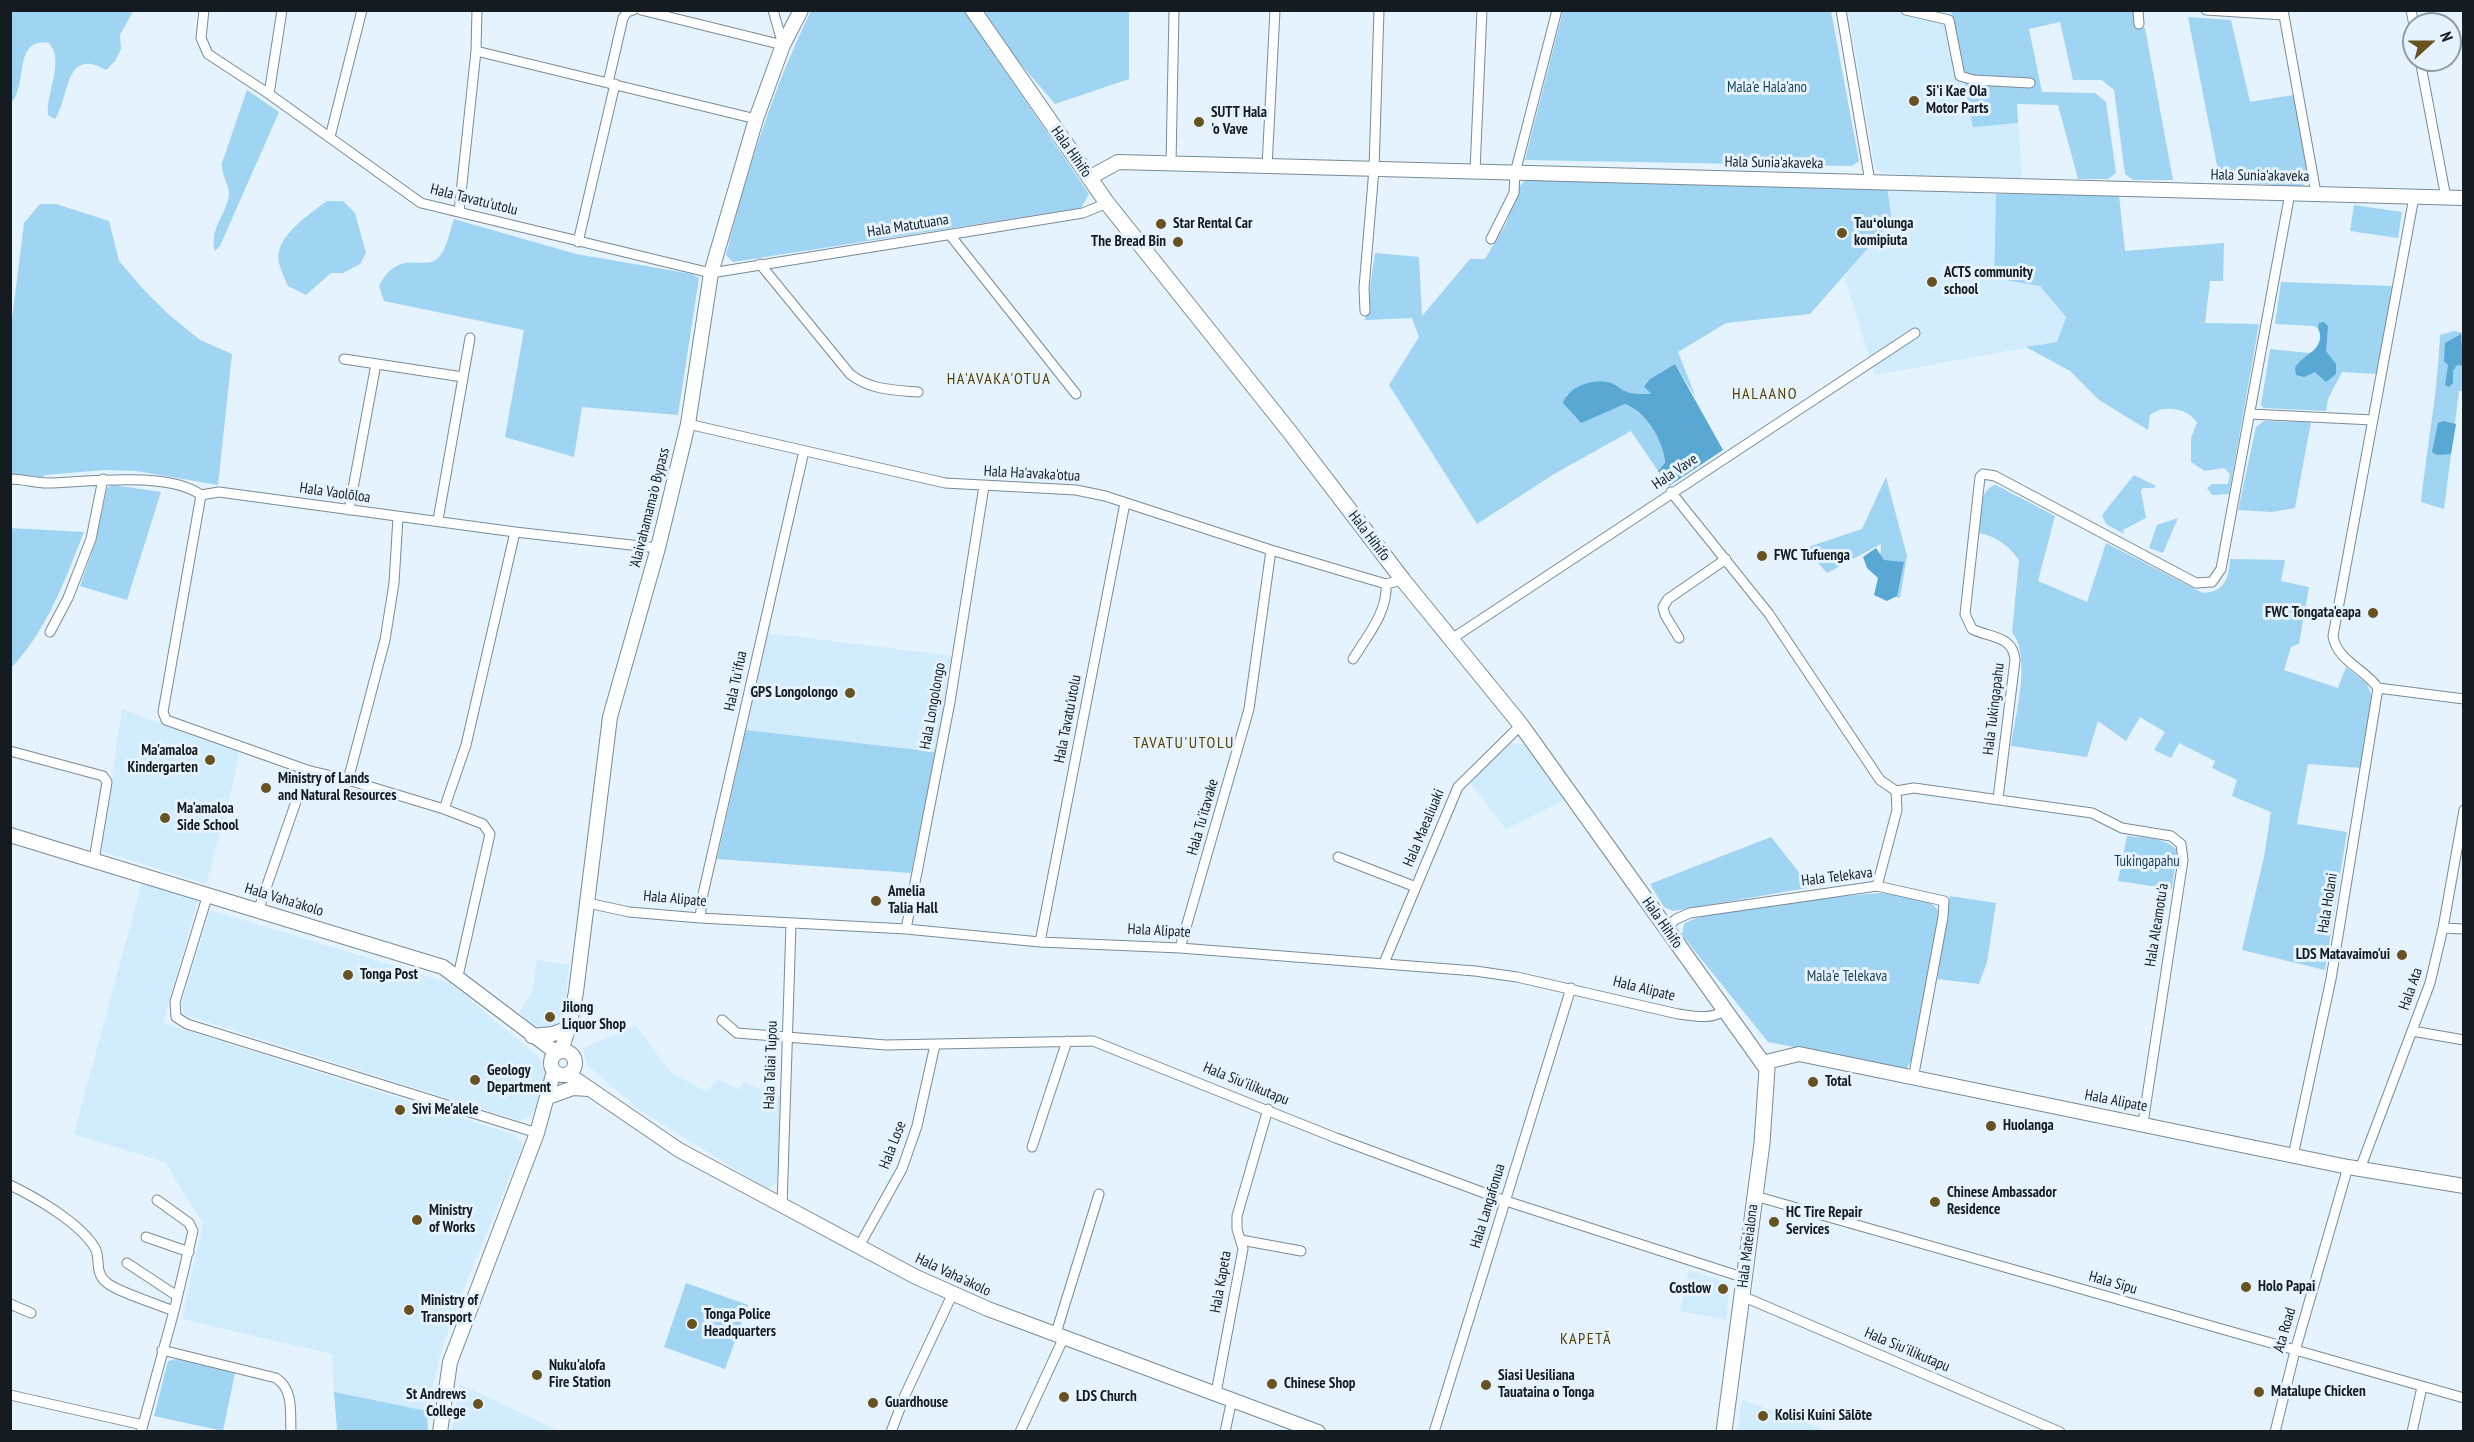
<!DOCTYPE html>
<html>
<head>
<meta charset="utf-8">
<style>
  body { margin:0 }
  #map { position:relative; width:2474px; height:1442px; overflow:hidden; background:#e4f3fd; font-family:"PT Sans Narrow",sans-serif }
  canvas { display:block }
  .frame { position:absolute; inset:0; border:12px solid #151c21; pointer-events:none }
  .north { position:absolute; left:2402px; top:12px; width:60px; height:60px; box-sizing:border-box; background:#e4f3fd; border:2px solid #919da5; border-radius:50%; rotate:69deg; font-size:16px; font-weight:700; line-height:24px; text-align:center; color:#151c21 }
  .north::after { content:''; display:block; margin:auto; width:21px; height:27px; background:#685222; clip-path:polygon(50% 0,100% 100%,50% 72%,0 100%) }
</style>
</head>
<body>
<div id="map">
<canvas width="2474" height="1442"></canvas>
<div class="frame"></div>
<div class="north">N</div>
</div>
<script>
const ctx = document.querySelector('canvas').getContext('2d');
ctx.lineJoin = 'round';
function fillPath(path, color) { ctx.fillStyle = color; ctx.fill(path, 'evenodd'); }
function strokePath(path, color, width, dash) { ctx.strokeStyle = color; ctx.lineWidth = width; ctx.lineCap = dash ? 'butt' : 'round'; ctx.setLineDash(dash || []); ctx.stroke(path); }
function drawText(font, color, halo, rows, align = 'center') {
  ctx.font = font + ' "PT Sans Narrow",sans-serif'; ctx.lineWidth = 6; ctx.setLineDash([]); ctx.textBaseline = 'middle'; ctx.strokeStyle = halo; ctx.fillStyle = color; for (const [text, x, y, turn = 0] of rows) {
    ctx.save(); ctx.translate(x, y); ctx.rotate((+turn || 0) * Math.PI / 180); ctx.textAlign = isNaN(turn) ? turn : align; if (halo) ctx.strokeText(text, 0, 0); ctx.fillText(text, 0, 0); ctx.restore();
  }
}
const built = new Path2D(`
  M1848 11H1951L1973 126 2018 123 2022 178 1928 177 1881 172 1875 167Z
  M1887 187 1996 194 1994 278 2040 285 2066 316 2057 342 1875 375 1844 277 1892 221Z
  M767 633 953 656 936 752 746 730Z
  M122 709 239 752 233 784 206 884 101 851Z
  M1510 743 1524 744 1564 800 1506 829 1466 777Z
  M142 882 198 899 163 1023 515 1135 523 1144 460 1298 440 1355 427 1411 334 1392 332 1354 182 1319 203 1224 165 1162 74 1134Z
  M210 910 450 983 541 1059 546 1078 532 1115 520 1121 185 1015 181 1005Z
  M537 960 569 965 563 1026 542 1034 519 1012 532 994Z
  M636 1026 670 1072 706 1092 719 1079 738 1090 743 1082 780 1096 777 1183 766 1188 672 1130 640 1110 587 1065 583 1048Z
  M1689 1270 1730 1283 1726 1320 1680 1311Z
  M460 1384 558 1431H451Z
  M1742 1400 1830 1431H1737Z`);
const green = new Path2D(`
  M11 10H132L133 11 120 35 121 49 115 61 106 70C64 46 70 97 55 119L48 115C46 92 65 61 49 43 12 38 29 84 11 103Z
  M811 11H964L1089 194 1081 208 733 262 726 255C747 171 773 88 811 11Z
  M984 11H1129V79L1055 104 1014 56Z
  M1563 11H1831L1859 161 1852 166 1525 160Z
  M1951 11H2134V28H2145L2173 180H2133L2125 174 2114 90 2102 80H2073L2060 22 2029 29 2042 92 2095 93 2106 102 2116 173 2108 179H2078L2058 105 2017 104 2018 123 1973 127Z
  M2188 17 2231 20 2250 102 2293 95 2309 177 2302 187 2220 181Z
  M247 90 279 112 220 246 215 251C209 229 226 215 229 195 230 185 221 176 222 163Z
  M1525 180 1887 187 1892 221 1810 314 1726 323 1678 352 1696 398 1675 364 1650 379 1644 385 1652 395 1626 392 1612 384H1590L1566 395 1574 416 1581 422 1625 404C1646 413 1664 441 1665 463L1658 471 1631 431 1554 474 1477 524 1389 385 1419 337 1412 318 1365 320 1375 253 1419 257 1422 316 1470 259H1485L1506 224 1520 186Z
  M1996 194 2119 195 2125 251 2224 243 2223 281H2210L2205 323 2259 324 2229 494 2212 495 2207 488 2212 484H2228L2230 474 2224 468 2205 471 2191 462V438L2197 423C2189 408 2163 404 2150 415L2148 430 2099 400 2070 371 2026 347 2057 342 2066 317 2040 286 1994 278Z
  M327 201H343L355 213 366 253 360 264 343 273H331L306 295 288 286C285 279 281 271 279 263 273 237 310 214 327 201Z
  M40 204H56L109 221 119 261 143 289 168 314 200 340 232 354 218 485 136 471 105 470 45 475 38 486 11 483V327L24 223Z
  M2354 205 2402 212 2398 238 2350 231Z
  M454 219 576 254 692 274 699 278 678 415 582 407 574 457 505 437 524 330 384 301 379 286C399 247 424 272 438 258 447 250 450 230 454 219Z
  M2281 282 2393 286 2377 374 2342 372 2328 399 2326 411 2264 408 2261 405 2270 349 2308 353 2315 351 2321 335 2318 328 2313 326 2275 324Z
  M2454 331 2463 333V391H2459L2444 509 2421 502C2427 446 2438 391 2440 335Z
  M2264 421 2311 422 2295 508 2272 512 2238 510 2256 427Z
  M2134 475 2156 486 2154 488H2143L2141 491 2146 518 2123 530 2124 534 2106 524 2102 515Z
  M1886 477 1907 556 1900 598 1878 593 1881 544 1827 573 1805 548 1862 529Z
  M113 485 161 492 127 600 80 586 95 544 107 488Z
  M1996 485 2055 516 2038 581 2087 602 2106 543 2203 593C2224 592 2229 579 2230 559L2285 560 2281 581 2309 587 2299 644 2291 647 2284 670 2338 688 2346 667 2367 684 2373 699 2360 768 2308 764 2297 824 2347 832 2325 970 2242 950 2264 857 2271 812 2232 796 2237 780 2212 768 2215 761 2179 743 2171 758 2154 750 2165 732 2140 717 2126 741 2098 721 2087 757 2011 746C2015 715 2032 658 2012 632L2019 560C2009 546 1996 536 1979 533 1981 517 1978 488 1996 485Z
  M2178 518 2163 553 2149 548 2157 525Z
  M10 528 84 532C65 580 47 630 11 668Z
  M746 730 936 752 911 873 717 859Z
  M2127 836C2145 838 2164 837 2177 850L2172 889 2118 881Z
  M1771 837 1809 885 1807 888 1673 911 1664 907 1650 884Z
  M1881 893C1899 896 1932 895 1939 913L1912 1059 1906 1069 1768 1042 1682 935 1684 924C1707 907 1845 896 1881 893Z
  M1950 896 1996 903 1987 962 1979 984 1937 979Z
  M686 1283 748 1305 725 1369 664 1347Z
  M176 1359 235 1373 223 1431 154 1416 168 1361Z
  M334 1392 427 1411 428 1431H337Z`);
const water = new Path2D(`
  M2324 322 2328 326 2326 351 2336 364V374L2326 382 2315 372 2304 377 2296 375 2295 368C2303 353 2328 350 2318 328L2319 323Z
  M2461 334 2463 366 2457 365 2453 371V383L2449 387 2445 385 2448 365 2444 361 2445 343Z
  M1675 364 1723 450 1669 486 1658 471 1665 463C1664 441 1646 412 1625 404L1581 423 1563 403C1569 386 1593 378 1611 383 1617 385 1621 390 1627 392 1635 394 1643 394 1651 394L1644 386 1650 379Z
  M2443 421 2456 424 2451 454 2437 455 2432 452 2438 423Z
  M1876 548 1884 560 1904 562 1897 596 1887 601 1874 595 1878 578 1867 568 1863 557Z`);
const street = new Path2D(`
  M204 10 201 38 208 54 269 94 421 203 711 273 1083 213 1107 203
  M477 10 476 51 756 119
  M641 10 783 45 773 10
  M1841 10 1870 182
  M1906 10 1949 20 1960 76 1974 80 2030 83
  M2138 10 2139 24
  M2206 10 2284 15
  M2283 10 2316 193
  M2411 10 2414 25
  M2420 60 2446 198
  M608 83 623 18 627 12 633 10
  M269 94 282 10
  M330 137 362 10
  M1171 163 1174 10
  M1267 167 1275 10
  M1475 171 1482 10
  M459 212 476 51
  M950 235 1076 394
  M1491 239 1514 193 1515 173 1557 10
  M578 242 615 84
  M760 264 850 374C870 390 893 390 918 392
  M1365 311 1364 288 1374 169 1379 10
  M344 359 463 377
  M2250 414 2373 420
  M688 424 945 483 1076 490 1105 496 1271 550 1386 584 1403 580
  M10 479C23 479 35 483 47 483 88 482 168 471 201 495L219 492 515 532 658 548
  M1671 492 1769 614 1880 780 1896 791 1897 810 1877 886
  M201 495 163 712 166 720 307 770 348 780 385 640 394 583 398 517
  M349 510 376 364
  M438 520 470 338
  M50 632 68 598 91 539 103 479
  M1453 638C1607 537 1760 434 1915 333
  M1679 638 1665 615 1663 607 1668 599 1726 559
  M1353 659C1367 636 1388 612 1386 584
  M2378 688C2365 669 2337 661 2333 636L2414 197
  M2378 688 2464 699
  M10 751 103 776 107 782 94 860
  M348 780 444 809 466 745 515 532
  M1896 791 1914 788 2092 813 2122 828 2171 836 2181 844 2183 860 2143 1123
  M1998 799 2015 660C2013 635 1990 638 1972 629L1965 614 1980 477 1983 474 1995 476 2196 583 2212 582 2221 569 2290 193
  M444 809 483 824 490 834 458 976
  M1338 857 1416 887
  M208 894 175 1002 176 1017 187 1024 537 1133
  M588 903 629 912 700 918 906 929 1040 942 1180 948 1475 971 1517 977 1678 1014C1694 1016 1710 1020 1724 1011
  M258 911 307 770
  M700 918 703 894 804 451
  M2443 928 2464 929
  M906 929 950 702 984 486
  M1665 929 1676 919 1690 913 1877 886 1944 901 1943 917 1913 1079
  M1040 942 1125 503
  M1180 948 1249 709 1271 550
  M1384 963 1458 787 1521 725
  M722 1020 737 1033 886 1045 1093 1041 1336 1138 1506 1201 1745 1278
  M2412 1031 2464 1040
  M1032 1147 1067 1041
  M2293 1156 2331 979 2378 688
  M2360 1169 2430 983 2443 928 2464 810
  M10 1185C37 1198 80 1223 95 1248 101 1259 94 1272 106 1282 115 1291 159 1305 174 1311L141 1432
  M1755 1196 2464 1398
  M157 1200 189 1223 193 1231 174 1311
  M782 1207 791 924
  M146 1237 189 1252
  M1241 1240 1301 1251
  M858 1248 902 1169 917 1126 935 1045
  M127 1263 177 1296
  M1742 1296 2060 1432
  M10 1304 31 1313
  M1056 1333 1099 1194
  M162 1350 276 1378C294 1390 290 1412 291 1432
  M1216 1393 1243 1249 1237 1229V1216L1268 1109
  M10 1395 143 1425
  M891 1432 905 1395 953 1293
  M1020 1432 1064 1337
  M1225 1432 1232 1399
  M1434 1432 1571 988
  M2275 1432 2295 1351 2348 1167
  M2412 1432 2422 1387`);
const secondary = new Path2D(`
  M1089 178 1118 162 2464 198
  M10 835 443 967 557 1053
  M532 1036 553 1034 569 1028
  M561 1051 570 1023 576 992 610 717 658 548 688 424 711 273 756 119 783 45 801 10
  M551 1063a12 12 0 1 1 24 0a12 12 0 1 1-24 0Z
  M1762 1063 1799 1054 2348 1167 2464 1186
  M568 1074 679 1150 916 1277 988 1309 1318 1432
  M551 1096 573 1088 589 1089
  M440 1432 450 1362 537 1133 554 1071`);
const primary = new Path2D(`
  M973 10 1107 203 1289 431 1403 580 1521 725 1767 1069 1762 1143 1724 1432`);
const markers = [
  [1914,101,6,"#685222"],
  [1199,122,6,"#685222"],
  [1161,224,6,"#685222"],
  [1842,233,6,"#685222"],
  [1178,242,6,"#685222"],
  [1932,282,6,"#685222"],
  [1762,556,6,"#685222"],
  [2373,613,6,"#685222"],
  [850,693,6,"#685222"],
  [210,760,6,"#685222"],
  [266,788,6,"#685222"],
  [165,818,6,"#685222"],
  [876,901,6,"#685222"],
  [2402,955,6,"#685222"],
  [348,975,6,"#685222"],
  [550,1017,6,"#685222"],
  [475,1080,6,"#685222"],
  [1813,1082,6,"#685222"],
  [400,1110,6,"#685222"],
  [1991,1126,6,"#685222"],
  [1935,1202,6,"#685222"],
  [417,1220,6,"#685222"],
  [1774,1222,6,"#685222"],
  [2246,1287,6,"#685222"],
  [1723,1289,6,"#685222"],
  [409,1310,6,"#685222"],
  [692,1324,6,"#685222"],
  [537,1375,6,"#685222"],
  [1272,1384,6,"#685222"],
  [1486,1385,6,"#685222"],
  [2259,1392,6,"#685222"],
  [1064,1397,6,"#685222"],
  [873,1403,6,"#685222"],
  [478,1404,6,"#685222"],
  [1763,1416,6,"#685222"]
];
const parkNames = [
  ["Mala'e Hala'ano",1767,88],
  ["Tukingapahu",2147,862],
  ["Mala'e Telekava",1847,977]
];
const poiNames = [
  ["Si'i Kae Ola",1926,92],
  ["Motor Parts",1926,109],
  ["SUTT Hala",1211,113],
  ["'o Vave",1211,130],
  ["Star Rental Car",1173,224],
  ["Tauʻolunga",1854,224],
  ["komipiuta",1854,241],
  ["The Bread Bin",1166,242,"right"],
  ["ACTS community",1944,273],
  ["school",1944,290],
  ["FWC Tufuenga",1774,556],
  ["FWC Tongata'eapa",2361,613,"right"],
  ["GPS Longolongo",838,693,"right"],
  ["Ma'amaloa",198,751,"right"],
  ["Kindergarten",198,768,"right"],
  ["Ministry of Lands",278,779],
  ["and Natural Resources",278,796],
  ["Ma'amaloa",177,809],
  ["Side School",177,826],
  ["Amelia",888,892],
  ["Talia Hall",888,909],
  ["LDS Matavaimo'ui",2390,955,"right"],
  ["Tonga Post",360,975],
  ["Jilong",562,1008],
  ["Liquor Shop",562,1025],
  ["Geology",487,1071],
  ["Department",487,1088],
  ["Total",1825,1082],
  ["Sivi Me'alele",412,1110],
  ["Huolanga",2003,1126],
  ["Chinese Ambassador",1947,1193],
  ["Residence",1947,1210],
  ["Ministry",429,1211],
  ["of Works",429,1228],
  ["HC Tire Repair",1786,1213],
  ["Services",1786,1230],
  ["Holo Papai",2258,1287],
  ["Costlow",1711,1289,"right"],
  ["Ministry of",421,1301],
  ["Transport",421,1318],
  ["Tonga Police",704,1315],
  ["Headquarters",704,1332],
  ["Nuku'alofa",549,1366],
  ["Fire Station",549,1383],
  ["Siasi Uesiliana",1498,1376],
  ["Tauataina o Tonga",1498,1393],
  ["Chinese Shop",1284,1384],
  ["Matalupe Chicken",2271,1392],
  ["St Andrews",466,1395,"right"],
  ["College",466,1412,"right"],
  ["LDS Church",1076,1397],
  ["Guardhouse",885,1403],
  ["Kolisi Kuini Sālōte",1775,1416]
];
const streetNames = [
  ["Hala Hihifo",1071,152,55],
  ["Hala Sunia'akaveka",1774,163,1],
  ["Hala Sunia'akaveka",2260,176,1],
  ["Hala Tavatu'utolu",474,200,14],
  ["Hala Matutuana",908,226,-9],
  ["Hala Vave",1675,472,-34],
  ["Hala Ha'avaka'otua",1032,474,3],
  ["Hala Vaolōloa",335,493,8],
  ["'Alaivahamama'o Bypass",650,508,-76],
  ["Hala Hihifo",1369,536,53],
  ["Hala Tu'ifua",736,681,-78],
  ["Hala Longolongo",933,706,-80],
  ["Hala Tukingapahu",1994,709,-83],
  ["Hala Tavatu'utolu",1068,719,-79],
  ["Hala Tu'itavake",1203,817,-74],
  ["Hala Maealiuaki",1424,828,-67],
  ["Hala Telekava",1837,877,-7],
  ["Hala Alipate",675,899,5],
  ["Hala Vaha'akolo",284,900,17],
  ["Hala Holani",2328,903,-81],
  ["Hala Hihifo",1662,923,55],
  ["Hala Aleamotu'a",2157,925,-81],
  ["Hala Alipate",1159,931,3],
  ["Hala Alipate",1644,989,14],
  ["Hala Ata",2411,989,-71],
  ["Hala Taliai Tupou",771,1065,-88],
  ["Hala Siu'ilikutapu",1246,1084,22],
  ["Hala Alipate",2116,1101,11],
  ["Hala Lose",893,1145,-69],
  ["Hala Langafonua",1488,1206,-73],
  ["Hala Mateialona",1748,1246,-83],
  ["Hala Vaha'akolo",953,1275,25],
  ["Hala Kapeta",1221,1282,-80],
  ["Hala Sipu",2113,1283,16],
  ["Ata Road",2285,1330,-74],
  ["Hala Siu'ilikutapu",1907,1350,23]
];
const neighbourhoodNames = [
  ["HA'AVAKA'OTUA",999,379],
  ["HALAANO",1765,394],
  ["TAVATU'UTOLU",1184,743],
  ["KAPETĀ",1586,1339]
];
fillPath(built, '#d1ecfd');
fillPath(green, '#a0d4f3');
fillPath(water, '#59a7d3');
strokePath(street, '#798b96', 11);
strokePath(secondary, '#798b96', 16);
strokePath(primary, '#798b96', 17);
strokePath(street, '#fff', 9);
strokePath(secondary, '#fff', 14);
strokePath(primary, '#fff', 15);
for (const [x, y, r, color] of markers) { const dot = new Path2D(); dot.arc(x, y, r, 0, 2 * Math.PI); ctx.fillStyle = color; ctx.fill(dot); strokePath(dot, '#e4f3fd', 2); }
drawText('15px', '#1b3e51', '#e4f3fd', parkNames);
drawText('bold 15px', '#151c21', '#e4f3fd', poiNames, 'left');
drawText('15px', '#151c21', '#e4f3fd', streetNames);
ctx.letterSpacing = '1.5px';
drawText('16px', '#563f00', '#e4f3fd', neighbourhoodNames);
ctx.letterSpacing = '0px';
</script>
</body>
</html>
